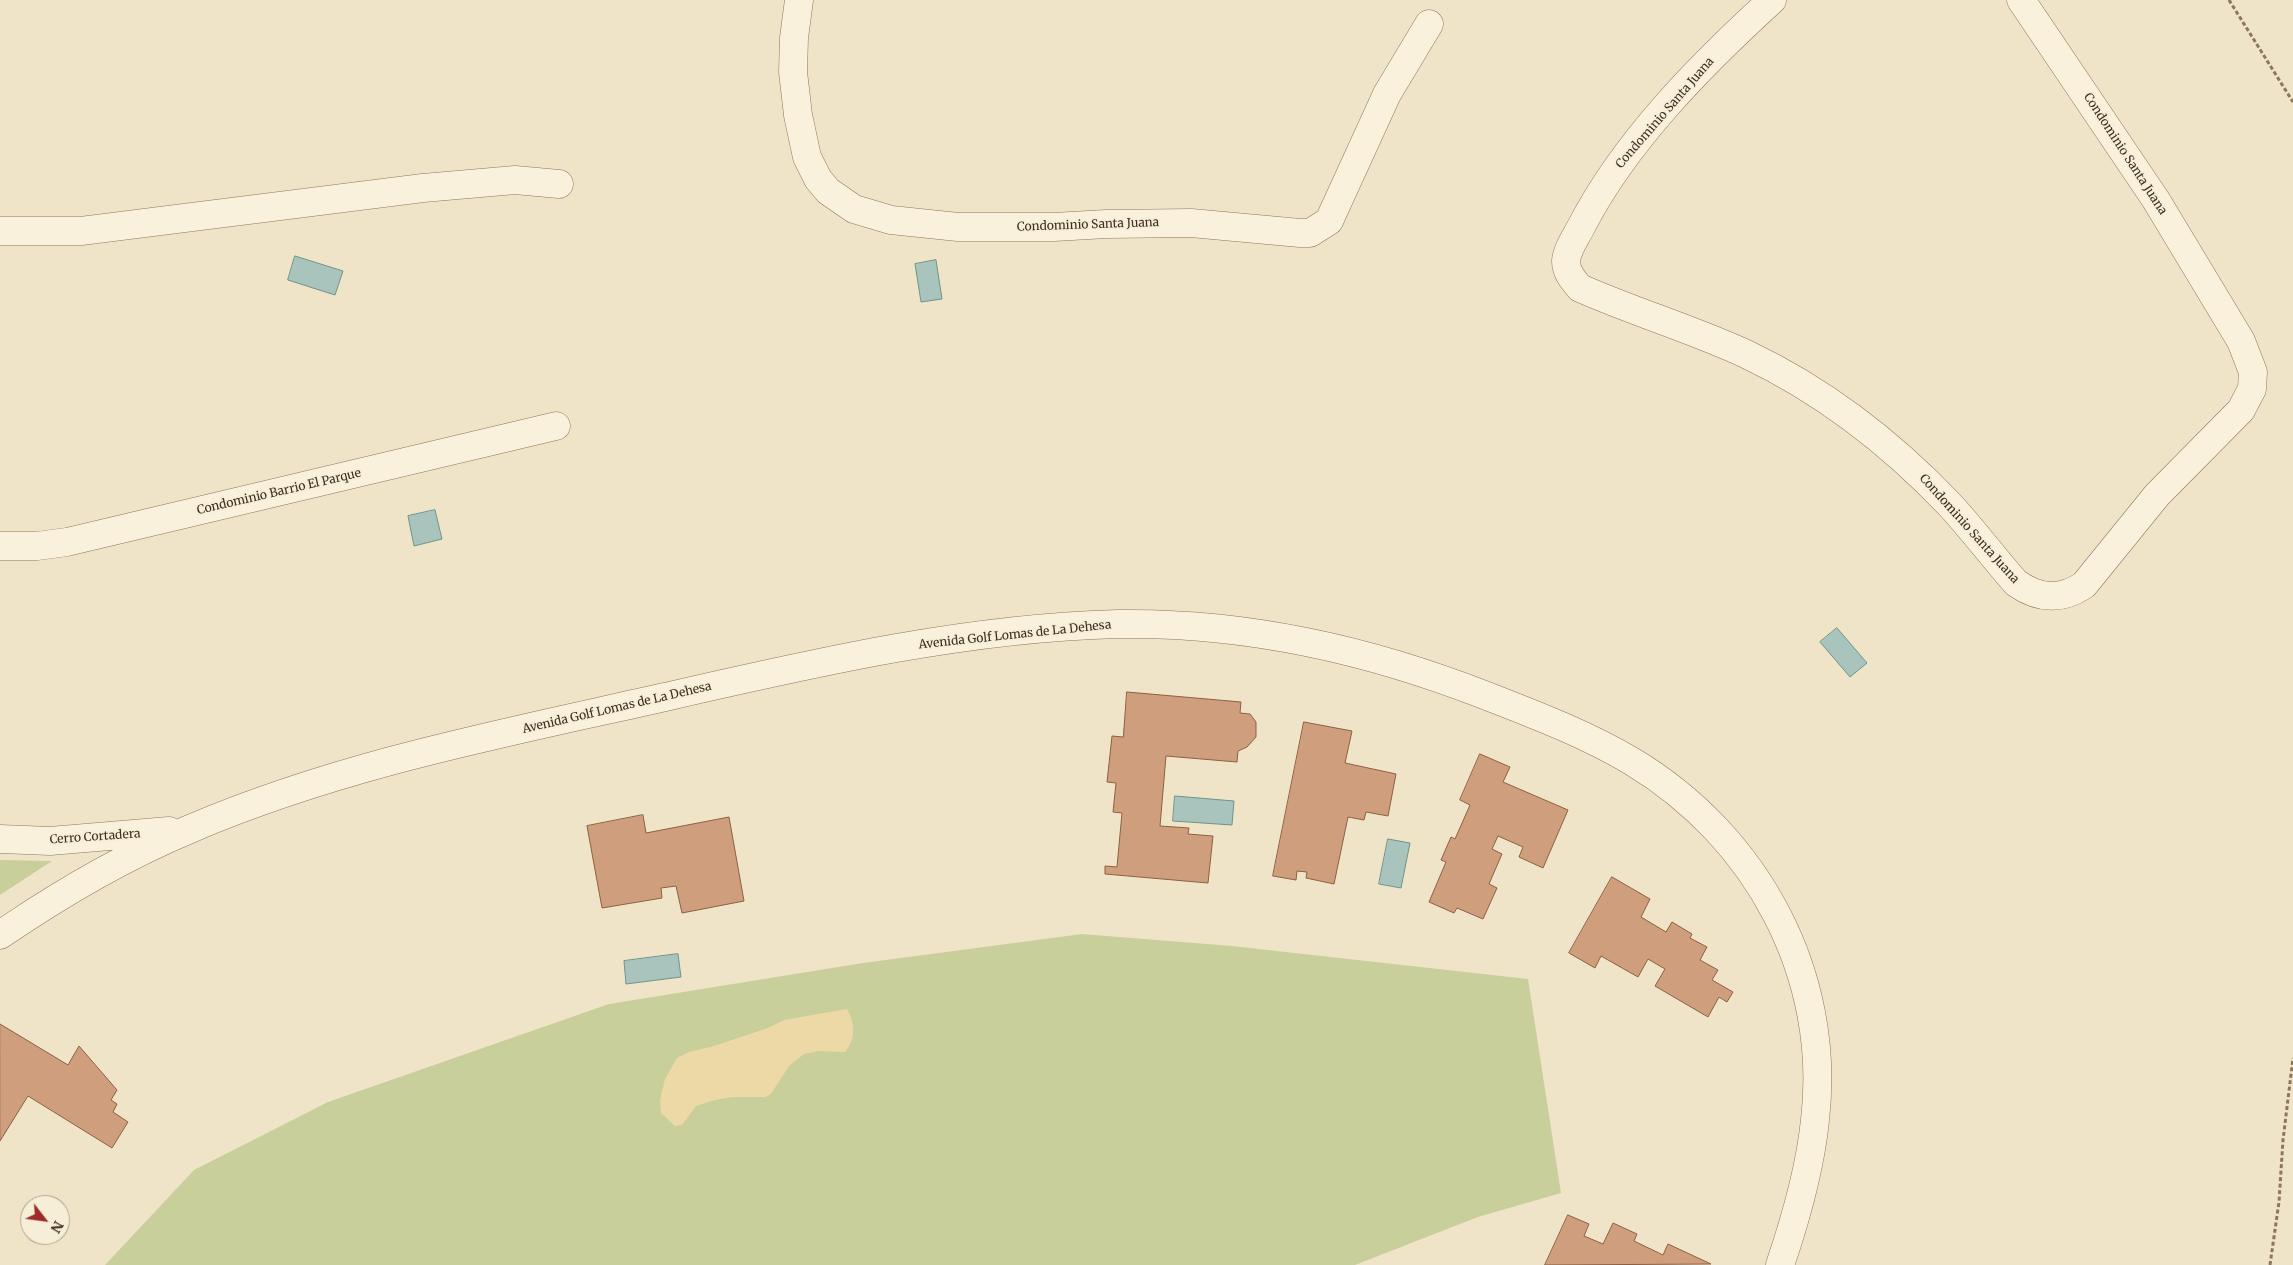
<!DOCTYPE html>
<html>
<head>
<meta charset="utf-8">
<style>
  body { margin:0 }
  #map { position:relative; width:2293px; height:1265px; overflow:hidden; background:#f0e4c8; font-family:Merriweather,serif }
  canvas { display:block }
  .north { position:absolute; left:20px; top:1195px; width:50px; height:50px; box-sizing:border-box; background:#f7eed8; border:1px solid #ada18e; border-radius:50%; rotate:120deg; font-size:14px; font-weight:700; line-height:20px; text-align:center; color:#3d2e20 }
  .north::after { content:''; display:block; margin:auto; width:18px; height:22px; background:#9e2a2b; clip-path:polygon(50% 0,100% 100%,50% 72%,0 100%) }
</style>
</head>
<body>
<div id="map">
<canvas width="2293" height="1265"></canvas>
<div class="north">N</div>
</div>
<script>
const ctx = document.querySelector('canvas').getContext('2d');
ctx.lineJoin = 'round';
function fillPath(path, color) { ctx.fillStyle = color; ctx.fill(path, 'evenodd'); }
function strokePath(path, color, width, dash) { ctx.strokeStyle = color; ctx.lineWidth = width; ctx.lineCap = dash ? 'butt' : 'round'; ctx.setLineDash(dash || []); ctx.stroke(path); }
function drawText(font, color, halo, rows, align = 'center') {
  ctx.font = font + ' Merriweather,serif'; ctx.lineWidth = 4; ctx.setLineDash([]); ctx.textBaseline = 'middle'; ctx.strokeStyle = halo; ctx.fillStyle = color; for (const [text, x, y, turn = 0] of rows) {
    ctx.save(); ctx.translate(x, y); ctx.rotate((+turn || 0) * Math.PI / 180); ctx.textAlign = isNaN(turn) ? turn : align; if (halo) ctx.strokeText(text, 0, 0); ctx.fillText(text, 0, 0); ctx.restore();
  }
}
const green = new Path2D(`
  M0 860 52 861 0 895Z
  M1082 934 1232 946 1528 979 1561 1193 1478 1217 1355 1265H105L194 1170 328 1102 609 1004 863 963Z`);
const sand = new Path2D(`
  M847 1009C855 1023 856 1039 845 1052L819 1051 804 1054 789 1066 771 1094 765 1097H731L711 1101 696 1106 682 1125 675 1126 661 1113 660 1100 665 1079 677 1058 689 1052 714 1046 768 1028 784 1020Z`);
const water = new Path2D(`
  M295 256 343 271 335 295 288 280Z
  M936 260 942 299 921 302 915 264Z
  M435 510 442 539 414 546 408 516Z
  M1837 628 1867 663 1850 677 1820 642Z
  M1175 796 1234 801 1232 825 1173 821Z
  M1388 839 1410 843 1401 888 1379 884Z
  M678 954 681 977 626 984 624 961Z`);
const building = new Path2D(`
  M1127 692 1241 702 1240 713 1250 714 1256 722V737L1247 747 1238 751 1237 762 1166 756 1160 826 1189 828 1188 834 1213 836 1208 883 1105 874V866L1117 867 1122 813 1113 812 1116 783 1107 782 1112 736 1123 737Z
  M1304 722 1352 731 1345 763 1396 774 1388 816 1366 812 1364 820 1348 817 1334 884 1306 878 1307 872 1297 871 1296 880 1273 876Z
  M1480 754 1510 767 1503 782 1568 810 1543 868 1519 857 1523 847 1498 836 1492 849 1502 854 1489 884 1497 888 1483 919 1457 908 1454 913 1429 902 1446 862 1441 860 1451 837 1455 839 1470 805 1460 800Z
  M643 815 646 833 729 817 744 901 682 913 676 886 661 888 662 898 602 908 587 826Z
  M1612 877 1650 899 1641 917 1666 932 1672 922 1692 934 1690 938 1707 947 1700 960 1718 970 1712 980 1733 992 1727 1002 1719 997 1708 1017 1655 986 1665 969 1648 959 1638 977 1601 956 1595 968 1569 953Z
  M0 1024 68 1065 79 1046 117 1090 111 1100 117 1104 113 1112 128 1122 112 1148 28 1096 0 1141Z
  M1568 1215 1589 1224 1584 1236 1603 1244 1613 1223 1637 1234 1634 1241 1663 1255 1668 1244 1711 1264 1545 1265Z`);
const path = new Path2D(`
  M2229 0 2293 102
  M2270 1265 2279 1202 2283 1140 2293 1058`);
const street = new Path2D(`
  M799 0 794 38 793 72 798 115 807 157 818 179 828 191 854 209 891 220 958 227H1054L1106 224 1191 223 1300 233H1310L1329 221 1387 94 1429 24
  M1772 0C1702 64 1625 141 1581 227 1576 237 1567 249 1566 261 1566 272 1573 280 1580 288 1634 312 1692 329 1746 354 1822 390 1892 444 1950 505 1973 530 1993 557 2016 583 2039 599 2060 601 2084 585L2157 495 2241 410 2252 389 2253 372 2241 341 2156 200 2021 0
  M0 231H81L423 188 515 180 559 184
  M0 546H37L67 542 556 426
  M0 839 50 841 169 831
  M0 935C60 894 123 857 190 829 342 764 505 733 665 697 814 663 964 628 1118 624 1244 622 1370 650 1487 696 1536 715 1588 735 1633 762 1757 837 1832 975 1815 1120 1810 1170 1796 1218 1780 1265`);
const streetNames = [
  ["Condominio Santa Juana",1665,113,-49],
  ["Condominio Santa Juana",2125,154,57],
  ["Condominio Santa Juana",1088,225,-2],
  ["Condominio Barrio El Parque",279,492,-13],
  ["Condominio Santa Juana",1969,529,48],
  ["Avenida Golf Lomas de La Dehesa",1015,635,-6],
  ["Avenida Golf Lomas de La Dehesa",617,708,-13],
  ["Cerro Cortadera",95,837,-4]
];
fillPath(green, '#c9cf9b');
fillPath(sand, '#ecd9a5');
fillPath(water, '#a9c4bc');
strokePath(water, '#6f938a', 1);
fillPath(building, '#cf9f7d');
strokePath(building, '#8d5f41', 1);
strokePath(street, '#8d765c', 29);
strokePath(path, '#8d765c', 3, [4, 2.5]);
strokePath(street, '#faf1dc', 28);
drawText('12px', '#3d2e20', '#f7eed8', streetNames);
</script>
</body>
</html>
